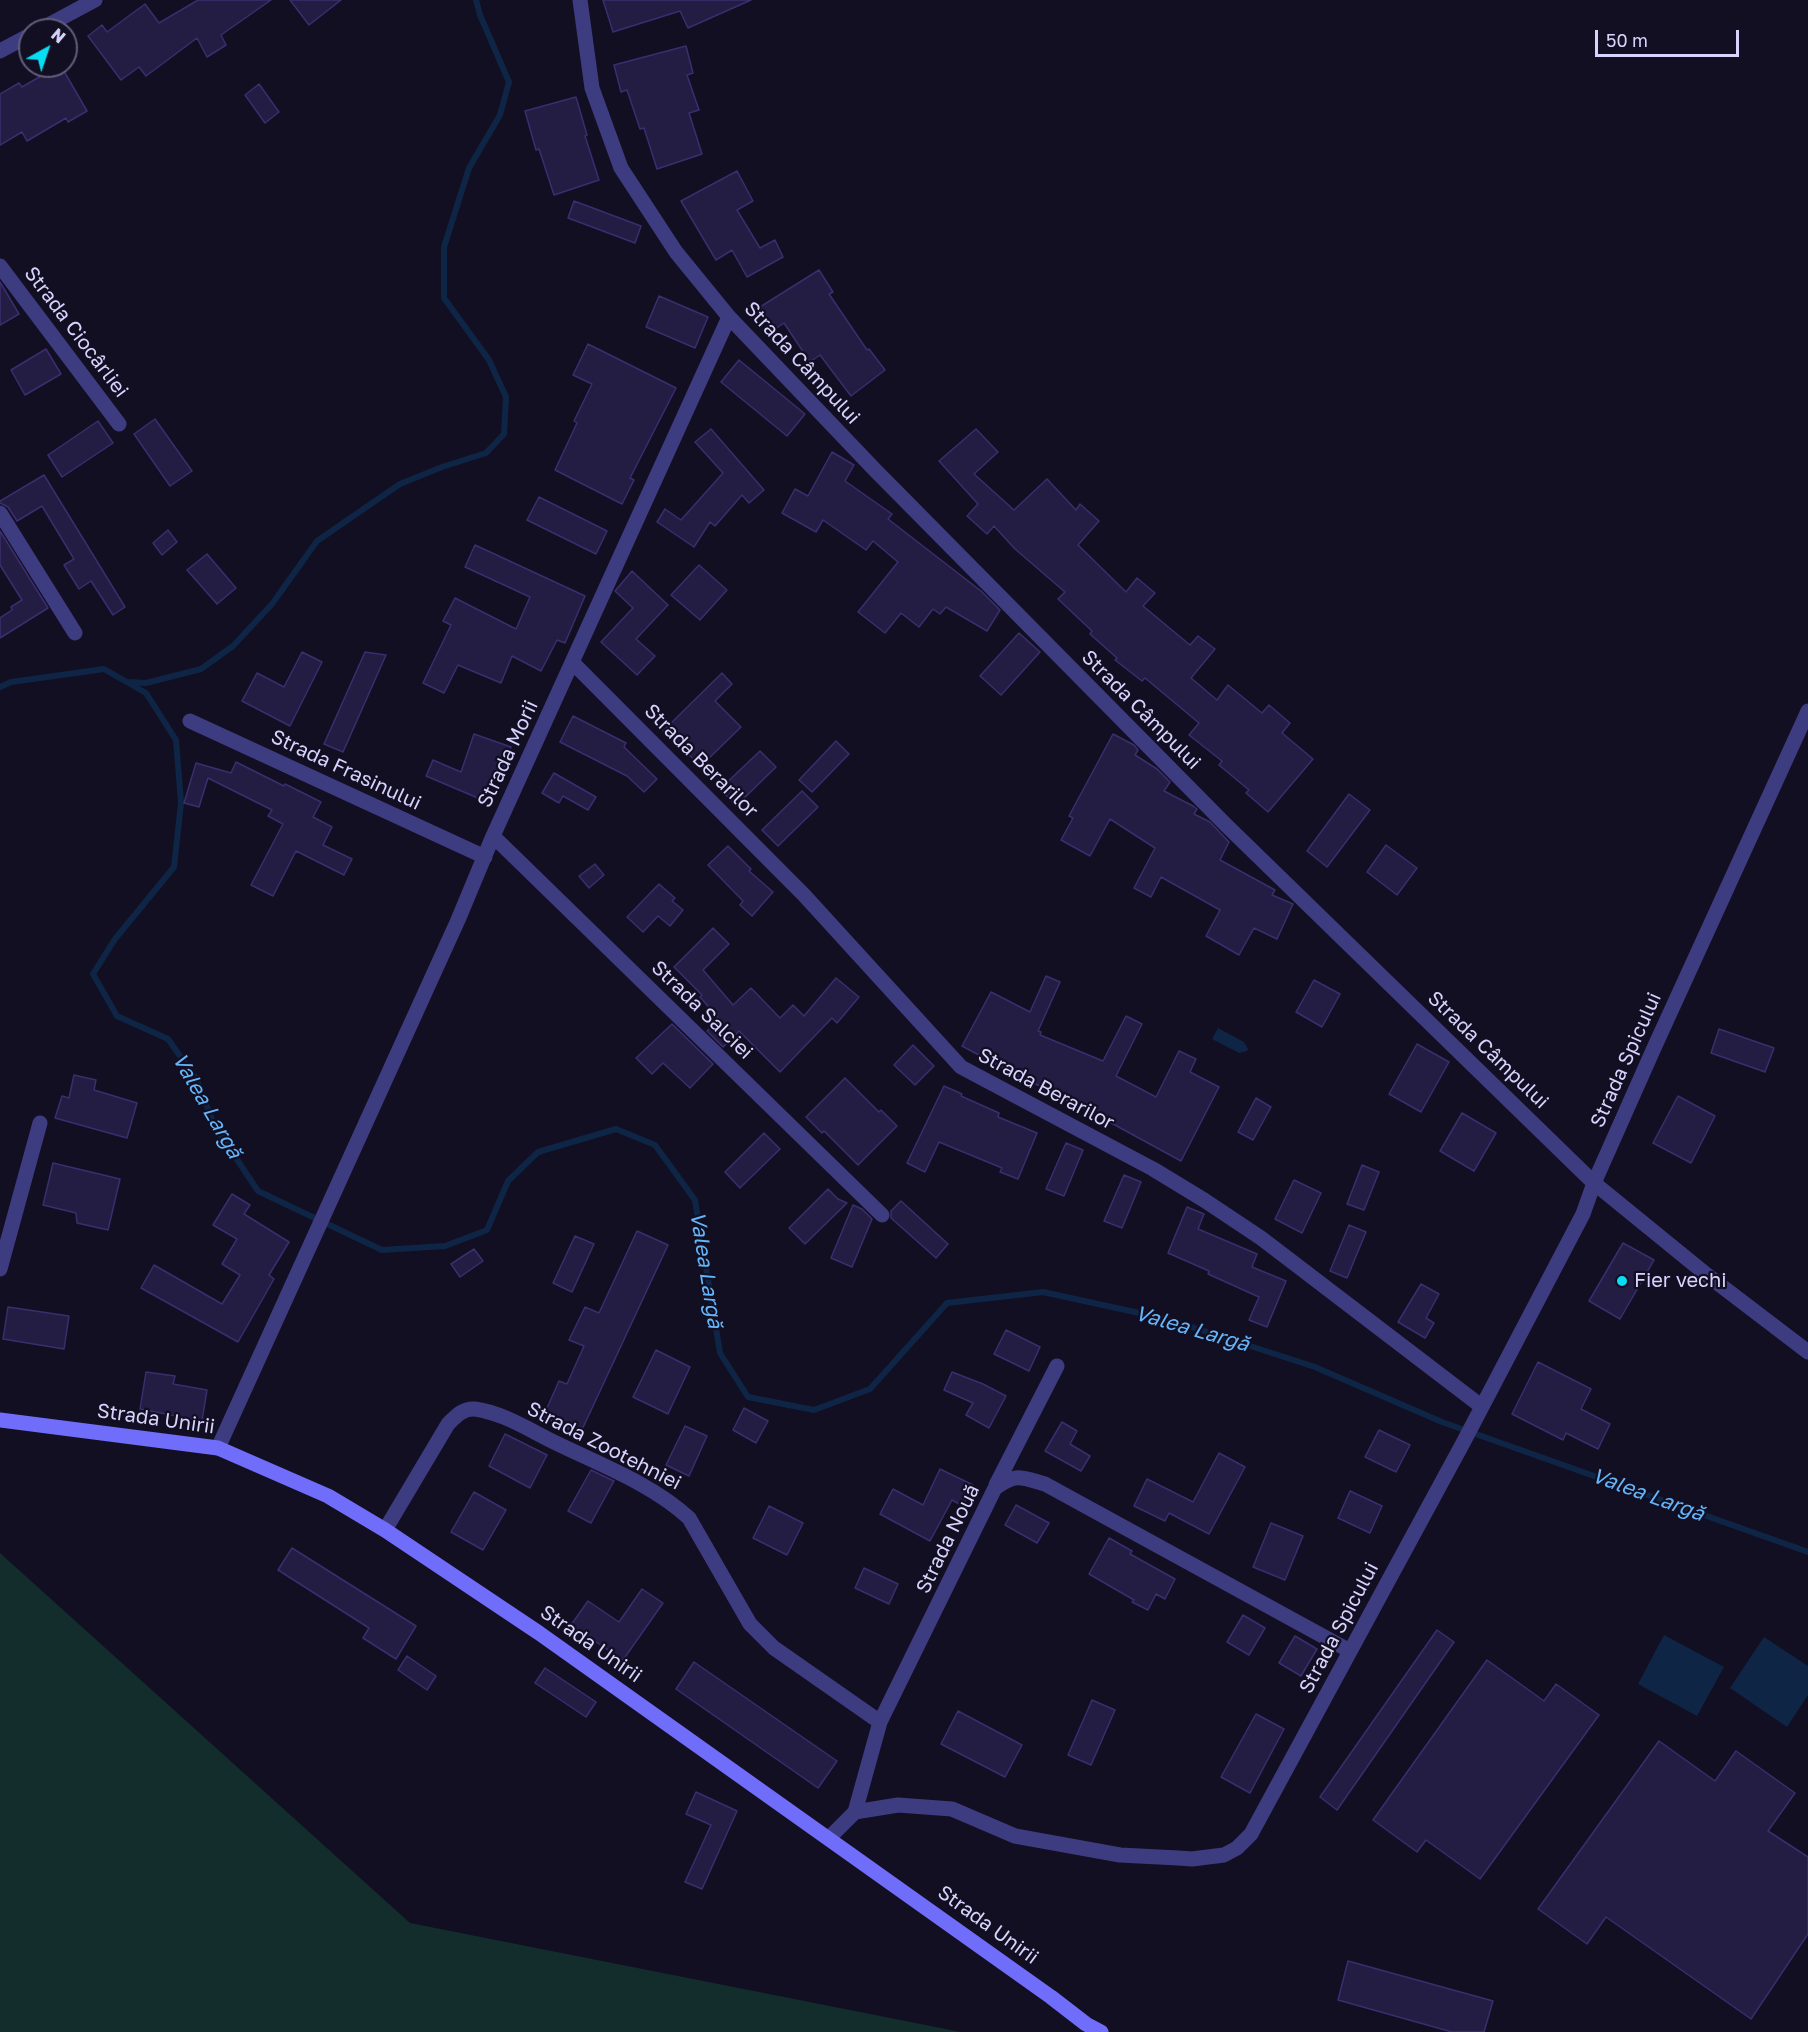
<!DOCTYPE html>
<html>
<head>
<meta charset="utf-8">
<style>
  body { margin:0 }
  #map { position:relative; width:1808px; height:2032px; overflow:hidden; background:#120f23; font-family:"Golos Text",sans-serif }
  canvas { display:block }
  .north { position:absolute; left:18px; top:18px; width:60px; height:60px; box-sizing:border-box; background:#120f23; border:2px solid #615d7a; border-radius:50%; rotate:40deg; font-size:16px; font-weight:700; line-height:24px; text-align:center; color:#d7d3fd }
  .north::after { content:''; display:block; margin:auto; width:21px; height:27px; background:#08ddf4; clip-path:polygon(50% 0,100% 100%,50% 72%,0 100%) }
  .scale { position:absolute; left:1595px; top:30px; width:144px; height:27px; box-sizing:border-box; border:3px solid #d7d3fd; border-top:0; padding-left:8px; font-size:18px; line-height:21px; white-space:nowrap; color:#d7d3fd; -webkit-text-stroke:4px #120f23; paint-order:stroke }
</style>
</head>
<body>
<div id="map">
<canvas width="1808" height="2032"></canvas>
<div class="north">N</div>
<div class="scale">50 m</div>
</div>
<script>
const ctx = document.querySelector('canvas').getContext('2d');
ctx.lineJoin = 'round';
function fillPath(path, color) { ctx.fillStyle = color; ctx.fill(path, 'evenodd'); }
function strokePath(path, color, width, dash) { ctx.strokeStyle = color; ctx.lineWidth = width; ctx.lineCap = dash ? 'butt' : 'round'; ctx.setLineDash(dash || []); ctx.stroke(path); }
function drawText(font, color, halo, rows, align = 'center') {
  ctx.font = font + ' "Golos Text",sans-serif'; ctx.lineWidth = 4.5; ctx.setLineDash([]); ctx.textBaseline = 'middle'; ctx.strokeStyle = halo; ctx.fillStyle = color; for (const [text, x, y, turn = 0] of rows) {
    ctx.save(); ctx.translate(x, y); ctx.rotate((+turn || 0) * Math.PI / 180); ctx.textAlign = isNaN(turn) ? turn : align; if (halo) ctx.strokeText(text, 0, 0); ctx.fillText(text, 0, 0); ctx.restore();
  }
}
const green = new Path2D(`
  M0 1553 410 1923 961 2032H0Z`);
const water = new Path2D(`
  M1218 1028 1244 1042 1248 1049 1247 1051 1239 1053 1212 1039Z
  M1664 1635 1724 1667 1697 1716 1638 1684Z
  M1764 1637 1808 1666V1695L1787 1727 1730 1688Z`);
const stream = new Path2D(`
  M130 682 146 683 201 669 233 646 272 604 317 541 400 484 442 467 486 453 504 434 506 397 489 360 444 298V247L469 168 500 115 509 82 480 15 476 0
  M0 687 11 682 104 669 146 693 176 740 181 803 174 867 115 939 93 974 117 1016 168 1039 197 1080 214 1125 258 1191 382 1250 445 1246 487 1230 508 1181 538 1152 616 1129 655 1145 695 1200 720 1353 748 1397 814 1410 870 1389 947 1303 1043 1292 1167 1319 1315 1367 1442 1422 1808 1552`);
const building = new Path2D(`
  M198 0H271L221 35 226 45 207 57 197 38 146 76 139 67 121 80 88 36 102 25 107 32 145 4 159 23Z
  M290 0H341L309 25Z
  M603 0H751L688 28 680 11 613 32Z
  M686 46 693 73 687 75 699 110 689 113 702 154 657 169 644 128 640 129 627 90 621 92 614 65Z
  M58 66H61L87 111 68 122 66 118 27 141 22 132 0 145V94L19 83 22 87Z
  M259 84 279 112 265 123 245 95Z
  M576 97 587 135 585 136 599 180 554 195 539 149 536 150 525 111Z
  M737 171 753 201 737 210 760 248 775 240 783 257 747 277 732 250 716 260 681 201Z
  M574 201 641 226 635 243 568 218Z
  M819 270 833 292 829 294 867 350 869 349 885 370 851 396 820 355 810 362 784 323 775 329 760 307Z
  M0 282 19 314 0 325Z
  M659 296 708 317 695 348 646 327Z
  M588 344 676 388 630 478 634 480 622 504 555 470 577 423 574 421 592 384 573 375Z
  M46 349 61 374 25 395 11 370Z
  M739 360 805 414 787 436 721 382Z
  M155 419 192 471 170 486 134 434Z
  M98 421 113 443 62 477 48 455Z
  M711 429 764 490 749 503 742 495 715 526 710 522 694 547 657 522 665 509 681 520 723 473 695 442Z
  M976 429 998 452 974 474 1014 510 1047 479 1076 510 1080 504 1099 521 1078 545 1126 592 1137 578 1155 593 1143 606 1190 645 1198 636 1215 649 1191 678 1217 700 1228 685 1262 713 1269 705 1290 723 1282 733 1313 759 1268 812 1246 793 1249 790 1219 765 1222 761 1189 735 1199 723 1145 678 1142 681 1115 660 1117 658 1090 634 1092 631 1058 599 1065 592 1015 549 994 526 987 534 967 516 978 504 939 461Z
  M832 452 854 465 845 481 892 514 888 519 981 591 1000 610 987 631 946 607 940 614 933 609 919 627 901 613 885 633 858 612 898 562 873 541 866 550 823 520 816 532 782 513 795 489 808 496Z
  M44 475 125 607 113 615 91 581 79 589 64 565 74 559 42 506 17 521 8 507 0 503V501Z
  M539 497 607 531 596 554 527 520Z
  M168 530 177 542 162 555 153 543Z
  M0 531 48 608 0 638V618L12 610 11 607 22 600 0 565Z
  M475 545 585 596 565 643 557 640 541 671 512 656 501 683 458 665 444 693 423 683 451 625 443 621 455 598 516 629 530 597 465 567Z
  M207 554 236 588 217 604 187 570Z
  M699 565 727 590 700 620 671 595Z
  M632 571 668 605 636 639 655 656 637 675 601 642 633 608 615 591Z
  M1019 633 1040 652 1001 695 980 676Z
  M302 652 322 662 290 726 242 701 257 673 284 687Z
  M365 652 386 655 343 752 324 744Z
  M722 673 732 684 715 701 741 727 701 766 663 731Z
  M573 716 626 743 624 747 657 779 644 792 627 776 560 742Z
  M474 734 511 747 502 774 497 773 485 801 426 776 433 760 461 772Z
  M1113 734 1134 745 1138 750 1135 755 1157 769 1170 782 1164 791 1193 806 1197 809 1194 814 1210 822 1229 842 1220 860 1275 890 1272 895 1293 904 1277 939 1254 928 1239 955 1206 936 1220 910 1161 877 1151 897 1134 888 1155 848 1110 819 1090 856 1061 840 1073 818 1069 816Z
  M836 741 849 754 812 792 799 780Z
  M760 751 776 767 736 806 720 789Z
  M236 762 284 786 285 784 321 802 313 817 332 827 323 845 352 859 344 875 296 851 273 896 251 885 283 824 268 816 272 810 208 778 199 807 184 803 196 763 231 773Z
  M554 773 596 797 588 810 563 796 559 803 542 793Z
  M802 791 818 807 778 846 762 830Z
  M1349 794 1370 810 1327 867 1307 851Z
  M1386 845 1417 868 1397 895 1367 872Z
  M728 846 751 869 749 871 773 892 752 916 740 905 743 901 708 865Z
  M595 864 604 875 589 888 579 876Z
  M659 884 675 898 672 901 683 910 670 926 658 916 643 932 627 917Z
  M713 928 729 944 703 970 733 1005 751 988 780 1018 793 1005 804 1016 836 978 859 997 837 1023 832 1018 780 1072 739 1031 723 1047 707 1031 719 1019 700 997 702 995 674 967Z
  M1046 976 1060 982 1038 1031 1041 1032 1040 1035 1103 1061 1126 1016 1142 1024 1116 1076 1156 1097 1179 1051 1196 1059 1190 1072 1219 1087 1181 1161 1080 1106 1044 1091 1045 1088 1004 1071 1005 1069 962 1046 991 992 1030 1012Z
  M1314 980 1340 994 1322 1027 1296 1012Z
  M672 1024 713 1064 690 1088 663 1063 652 1074 636 1058Z
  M1719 1029 1774 1048 1765 1072 1711 1053Z
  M1417 1044 1449 1062 1421 1112 1389 1094Z
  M913 1045 934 1066 915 1085 894 1065Z
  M74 1075 96 1080 94 1090 137 1103 127 1138 55 1118 62 1096 69 1098Z
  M845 1078 879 1112 881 1110 897 1126 858 1165 824 1131 822 1133 806 1117Z
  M944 1086 962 1094 961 1096 999 1113 998 1117 1037 1133 1018 1179 1000 1172 1002 1168 939 1142 925 1172 907 1163Z
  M1678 1096 1715 1116 1691 1163 1653 1143Z
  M1256 1098 1271 1107 1253 1140 1238 1132Z
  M1462 1113 1496 1133 1474 1171 1440 1151Z
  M764 1133 780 1149 740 1188 725 1172Z
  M1066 1143 1083 1150 1064 1196 1046 1189Z
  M53 1163 120 1179 108 1230 77 1223 76 1213 43 1205Z
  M1362 1165 1379 1172 1364 1210 1347 1204Z
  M1124 1175 1141 1182 1122 1228 1104 1221Z
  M1294 1180 1321 1193 1302 1233 1275 1219Z
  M828 1189 838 1199 847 1203 805 1244 789 1228Z
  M232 1194 250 1205 244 1214 289 1242 269 1275 274 1279 238 1342 141 1288 154 1265 222 1304 240 1275 222 1264 237 1239 213 1225Z
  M901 1201 948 1244 936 1258 891 1218V1211Z
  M853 1205 862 1209 872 1219 852 1267 831 1258Z
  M1187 1207 1204 1214 1198 1229 1257 1254 1252 1267 1286 1281 1267 1327 1249 1320 1259 1297 1208 1274 1209 1271 1168 1253Z
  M1349 1225 1366 1232 1347 1278 1330 1271Z
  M637 1231 668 1245 580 1434 543 1417 559 1381 567 1384 584 1346 569 1340 585 1307 599 1313Z
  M575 1236 594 1244 572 1292 553 1283Z
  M1623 1243 1654 1260 1620 1319 1589 1301Z
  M474 1249 483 1261 460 1277 451 1264Z
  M1421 1284 1439 1294 1426 1318 1434 1323 1425 1338 1398 1322Z
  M8 1307 69 1316 64 1349 3 1339Z
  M1006 1330 1040 1347 1029 1371 994 1354Z
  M656 1350 690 1367 668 1414 633 1397Z
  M1538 1362 1591 1389 1581 1409 1610 1424 1598 1449 1566 1433 1563 1440 1512 1414Z
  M146 1372 175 1376 173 1384 207 1390 202 1421 140 1409Z
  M952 1372 983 1384 1006 1396 989 1428 966 1415 973 1403 944 1390Z
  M744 1408 768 1421 756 1443 733 1430Z
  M1062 1422 1077 1431 1070 1444 1090 1456 1081 1471 1045 1451Z
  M685 1426 707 1436 689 1476 666 1465Z
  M1379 1430 1410 1445 1396 1472 1365 1457Z
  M505 1434 547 1455 530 1488 489 1466Z
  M1219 1453 1245 1467 1209 1534 1169 1513 1165 1521 1134 1506 1147 1479 1193 1502Z
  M940 1469 973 1485 963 1506 952 1500 930 1541 880 1514 893 1489 923 1505Z
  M591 1470 614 1481 591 1523 568 1511Z
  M1350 1491 1382 1506 1370 1533 1338 1518Z
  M474 1492 506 1510 483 1550 451 1532Z
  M1016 1505 1049 1523 1037 1543 1005 1525Z
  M769 1506 803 1523 787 1555 753 1538Z
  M1271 1523 1303 1536 1285 1580 1253 1567Z
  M1109 1538 1132 1551 1130 1554 1175 1579 1165 1599 1156 1594 1148 1610 1132 1602 1134 1600 1089 1574Z
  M292 1548 416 1626 396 1659 363 1638 369 1628 278 1570Z
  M864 1568 898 1584 889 1604 855 1588Z
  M642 1589 663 1603 623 1660 571 1625 588 1601 619 1622Z
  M1243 1615 1265 1628 1249 1655 1227 1642Z
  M1437 1630 1454 1642 1337 1810 1320 1797Z
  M1295 1636 1317 1649 1301 1676 1279 1663Z
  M407 1656 436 1676 427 1690 398 1670Z
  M1487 1660 1544 1701 1556 1684 1599 1715 1480 1879 1426 1840 1417 1852 1373 1820Z
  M694 1662 837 1761 818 1788 676 1689Z
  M545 1668 596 1702 586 1717 535 1683Z
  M1092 1700 1115 1710 1091 1765 1068 1755Z
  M958 1711 1022 1745 1005 1777 941 1744Z
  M1256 1714 1284 1729 1250 1793 1221 1777Z
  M1659 1741 1715 1781 1736 1751 1795 1793 1768 1831 1808 1857V1934L1751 2019 1606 1917 1587 1944 1538 1909Z
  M696 1792 737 1811 702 1889 685 1882 711 1825 686 1814Z
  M1348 1961 1493 2001 1484 2032H1452L1338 2000Z`);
const street = new Path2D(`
  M580 0 592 88 621 168 676 252 729 317 875 470 1226 825 1594 1183 1707 1275 1808 1352
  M39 30 95 0
  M0 51 30 35
  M0 266 119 424
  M0 513 75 633
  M573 663 804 895 961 1067 1153 1169 1204 1200 1261 1238 1481 1406
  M190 721 485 857
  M493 836 882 1215
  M0 1269 40 1123
  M218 1448 458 920 493 836 729 317
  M996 1485 1057 1366
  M385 1530 448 1424C456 1416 463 1408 475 1409 504 1413 531 1431 556 1443 601 1465 652 1484 689 1518L750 1624 774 1648 880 1722
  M855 1812 898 1805 952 1809 1015 1836 1120 1855 1178 1858 1192 1859 1224 1855 1237 1848 1251 1834 1463 1443 1583 1214 1594 1183 1654 1048 1808 711
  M829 1838 855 1812 880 1722 995 1488C1017 1473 1020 1477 1045 1484L1350 1651`);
const secondary = new Path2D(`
  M0 1420 218 1448 328 1496 385 1530 539 1633 1051 1997 1086 2024 1101 2032`);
const markers = [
  [1622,1281,6,"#08ddf4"]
];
const streetNames = [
  ["Strada Ciocârliei",76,332,53],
  ["Strada Câmpului",802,363,47],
  ["Strada Câmpului",1141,710,45],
  ["Strada Morii",508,754,-65],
  ["Strada Berarilor",701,761,45],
  ["Strada Frasinului",346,770,25],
  ["Strada Salciei",702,1010,44],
  ["Strada Câmpului",1488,1050,44],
  ["Strada Spicului",1626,1060,-66],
  ["Strada Berarilor",1046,1089,28],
  ["Strada Unirii",156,1419,8],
  ["Strada Zootehniei",604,1446,27],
  ["Strada Nouă",948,1539,-64],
  ["Strada Spicului",1339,1628,-62],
  ["Strada Unirii",591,1644,35],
  ["Strada Unirii",988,1925,36]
];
const poiNames = [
  ["Fier vechi",1634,1281]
];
const waterNames = [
  ["Valea Largă",207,1106,60],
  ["Valea Largă",706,1270,81],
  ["Valea Largă",1192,1329,16],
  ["Valea Largă",1648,1495,20]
];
fillPath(green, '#122d2c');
fillPath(water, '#0f2546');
strokePath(stream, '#0f2546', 6);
fillPath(building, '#231c43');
strokePath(building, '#3b2e6f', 1.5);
strokePath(street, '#3e3c80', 15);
strokePath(secondary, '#706dfa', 15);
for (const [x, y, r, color] of markers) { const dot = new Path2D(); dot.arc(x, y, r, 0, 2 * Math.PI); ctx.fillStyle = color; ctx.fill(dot); strokePath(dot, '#120f23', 2); }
drawText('20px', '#d7d3fd', '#120f23', streetNames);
drawText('20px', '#d7d3fd', '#120f23', poiNames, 'left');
drawText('italic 21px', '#64b5fa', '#120f23', waterNames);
</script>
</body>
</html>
